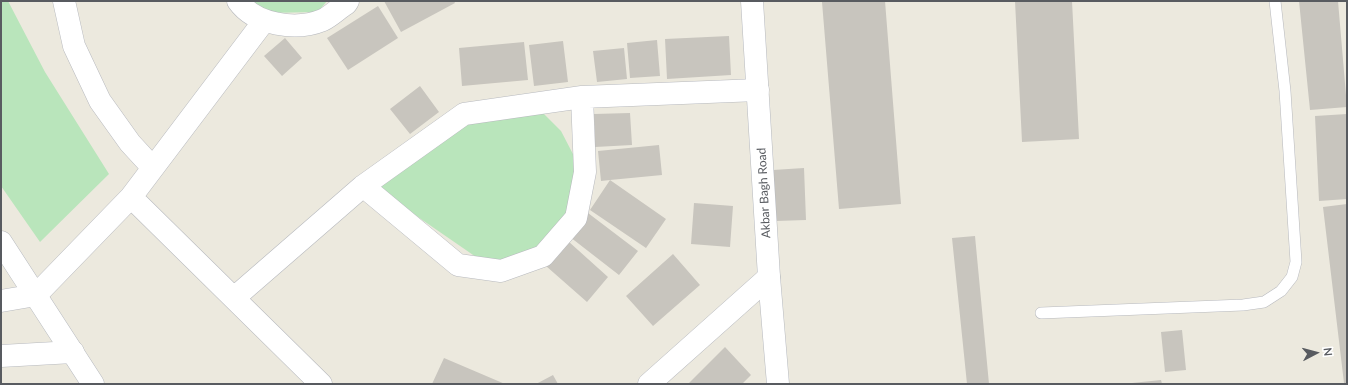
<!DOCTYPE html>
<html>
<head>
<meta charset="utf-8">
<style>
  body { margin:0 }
  #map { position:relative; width:1348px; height:385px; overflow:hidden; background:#ece9de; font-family:Lato,sans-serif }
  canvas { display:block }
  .frame { position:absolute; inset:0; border:2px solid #585b60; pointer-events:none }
  .north { position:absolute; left:1296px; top:333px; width:40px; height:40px; -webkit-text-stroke:3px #fff; paint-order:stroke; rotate:84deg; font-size:11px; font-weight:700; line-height:16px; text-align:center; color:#585b60 }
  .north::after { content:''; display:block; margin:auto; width:14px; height:18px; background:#585b60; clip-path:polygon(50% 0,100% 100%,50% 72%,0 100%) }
</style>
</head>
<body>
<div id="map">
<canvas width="1348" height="385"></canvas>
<div class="frame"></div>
<div class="north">N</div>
</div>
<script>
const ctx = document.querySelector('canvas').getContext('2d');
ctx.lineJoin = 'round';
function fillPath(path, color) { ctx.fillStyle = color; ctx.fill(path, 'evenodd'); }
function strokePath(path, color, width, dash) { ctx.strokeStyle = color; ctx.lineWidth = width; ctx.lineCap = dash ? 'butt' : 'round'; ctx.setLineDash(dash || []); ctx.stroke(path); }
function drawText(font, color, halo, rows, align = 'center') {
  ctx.font = font + ' Lato,sans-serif'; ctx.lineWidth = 3; ctx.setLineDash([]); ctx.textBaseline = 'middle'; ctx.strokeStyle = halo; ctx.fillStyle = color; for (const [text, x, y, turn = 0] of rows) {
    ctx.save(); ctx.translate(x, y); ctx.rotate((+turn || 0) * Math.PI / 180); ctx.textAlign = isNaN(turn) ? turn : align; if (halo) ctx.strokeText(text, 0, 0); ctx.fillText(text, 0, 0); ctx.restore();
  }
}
const green = new Path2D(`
  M1 1H8L45 72 109 174 40 242 1 186Z
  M253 1H327L318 12 264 13Z
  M539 109 561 131 574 156V202L555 231 533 256 492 268 373 186 467 118Z`);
const building = new Path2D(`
  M384 1H454L455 3 401 32Z
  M836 1H885L901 204 839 209 822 2Z
  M1015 1H1072L1079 139 1022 142Z
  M1299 1H1338L1347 107 1310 110Z
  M378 6 398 38 348 70 327 38Z
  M729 36 731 75 667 79 665 39Z
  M285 38 302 58 282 76 264 56Z
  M657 40 660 76 630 78 627 43Z
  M563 41 568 82 534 86 529 45Z
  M524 42 528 80 462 86 459 48Z
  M624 48 627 79 597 82 593 51Z
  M420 86 439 112 410 134 390 109Z
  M630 113 632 145 595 147 594 114Z
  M1347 114V199L1319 201 1315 116Z
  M659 145 662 175 610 180 666 219 646 248 590 210 610 180 601 181 598 151Z
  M804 168 806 220 776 221 773 170Z
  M694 203 733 206 730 247 691 244Z
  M1347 204V383H1344L1323 207Z
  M588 213 638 251 619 275 570 237Z
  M975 236 989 384H967L952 238Z
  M568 241 608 277 587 302 546 266Z
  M673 254 700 285 653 326 626 296Z
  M1182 330 1186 370 1165 372 1161 332Z
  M725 347 751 375 742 384H688Z
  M444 358 505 384H432Z
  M553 375 558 384H536Z
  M1161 380 1162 384H1132V383Z`);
const lane = new Path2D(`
  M1041 313 1243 305 1264 302 1281 291 1292 277 1296 262 1285 91 1275 1`);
const street = new Path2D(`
  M64 1 74 46 100 101 130 143 153 168
  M238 1C255 25 296 31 323 20 331 16 338 9 346 4L348 1
  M363 186 458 265 501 271 543 256 576 218 585 172 582 97
  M131 197 321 384
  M234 298 363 186 464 114 582 97 758 90
  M1 301 36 295 131 197 264 21
  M1 356 73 352
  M649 384 769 277`);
const secondary = new Path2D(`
  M752 1 769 277 778 384
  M1 242 93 384`);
const streetNames = [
  ["Akbar Bagh Road",764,193,-93]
];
fillPath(green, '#b9e5bb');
fillPath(building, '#c8c5be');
strokePath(lane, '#b7b9be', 12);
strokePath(street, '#b7b9be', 23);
strokePath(secondary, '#b5b8be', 23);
strokePath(lane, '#fff', 11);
strokePath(street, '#fff', 22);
strokePath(secondary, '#fff', 22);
drawText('12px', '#585b60', '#fff', streetNames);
</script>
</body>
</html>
